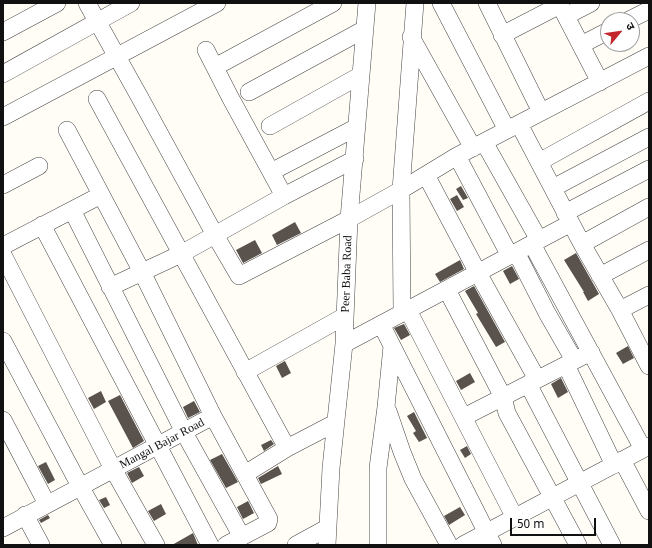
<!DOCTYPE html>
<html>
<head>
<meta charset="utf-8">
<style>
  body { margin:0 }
  #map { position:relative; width:652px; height:548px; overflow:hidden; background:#fffdf5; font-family:Georgia,"Noto Sans Devanagari",serif }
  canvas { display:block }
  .frame { position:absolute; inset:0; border:4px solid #111; pointer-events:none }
  .north { position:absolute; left:600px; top:12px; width:40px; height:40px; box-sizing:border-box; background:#fff; border:1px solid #a0a0a0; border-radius:50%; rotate:61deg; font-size:11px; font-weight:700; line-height:16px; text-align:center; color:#111 }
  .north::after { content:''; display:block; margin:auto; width:14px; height:18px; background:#c4262e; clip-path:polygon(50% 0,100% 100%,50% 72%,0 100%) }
  .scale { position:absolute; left:510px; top:518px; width:86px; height:18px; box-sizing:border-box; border:2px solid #111; border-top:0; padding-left:5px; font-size:12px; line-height:14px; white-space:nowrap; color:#111; -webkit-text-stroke:3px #fff; paint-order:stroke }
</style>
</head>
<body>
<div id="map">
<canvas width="652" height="548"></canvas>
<div class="frame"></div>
<div class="north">उ</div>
<div class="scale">50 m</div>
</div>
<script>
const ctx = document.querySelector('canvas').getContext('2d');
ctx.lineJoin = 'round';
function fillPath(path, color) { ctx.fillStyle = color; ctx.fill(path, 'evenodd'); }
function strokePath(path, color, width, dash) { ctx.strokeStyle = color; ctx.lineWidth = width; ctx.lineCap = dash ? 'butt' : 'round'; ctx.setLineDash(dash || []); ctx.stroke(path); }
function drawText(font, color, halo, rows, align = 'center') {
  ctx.font = font + ' Georgia,serif'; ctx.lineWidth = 4; ctx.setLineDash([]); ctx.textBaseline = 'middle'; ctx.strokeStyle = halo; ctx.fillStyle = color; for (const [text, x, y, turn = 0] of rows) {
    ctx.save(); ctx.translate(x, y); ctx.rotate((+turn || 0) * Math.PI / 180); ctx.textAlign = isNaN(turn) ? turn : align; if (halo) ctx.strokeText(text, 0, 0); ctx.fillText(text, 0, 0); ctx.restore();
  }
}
const building = new Path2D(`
  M461 186 468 198 463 200 456 189Z
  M457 195 464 207 457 211 450 199Z
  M295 222 301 233 277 245 272 235Z
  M255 240 262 253 243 263 236 250Z
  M576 253 599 294 588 301 583 292H584L564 260Z
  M460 260 464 269 440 282 435 274Z
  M512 266 519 279 510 284 503 271Z
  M474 286 505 342 496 347 476 314 478 313 465 291Z
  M404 324 410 335 401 340 394 328Z
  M628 346 634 358 623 364 616 353Z
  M285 361 291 373 282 378 276 366Z
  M470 373 475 382 461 390 456 381Z
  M561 378 568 392 558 398 551 384Z
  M101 391 106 402 94 409 88 398Z
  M120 395 144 441 133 448 108 401Z
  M194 401 200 412 188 418 183 407Z
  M414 412 427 438 419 442 413 433 416 431 407 416Z
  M271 440 274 444 264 451 261 445Z
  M467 446 471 454 465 458 460 450Z
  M222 454 238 482 226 488 210 460Z
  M46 462 55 480 48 484 38 466Z
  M278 466 282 474 261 484 258 478Z
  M139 467 144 476 132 483 127 473Z
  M106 497 110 505 104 508 99 500Z
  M248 501 254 513 243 519 237 507Z
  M161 504 166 514 154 521 148 511Z
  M460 507 465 515 449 525 444 516Z
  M48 515 50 518 41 523 39 520Z
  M193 533 198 545H172Z`);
const minor = new Path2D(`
  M87 3 139 96 215 235 239 276 349 219 401 190 457 156 649 56
  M441 3 507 130
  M487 3 541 112
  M559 3 600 82
  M566 16 591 3
  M629 20 649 10
  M3 32 57 3
  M502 35 560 5
  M411 37 473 148
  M581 45 608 31
  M206 50 230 97 284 196
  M215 67 333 3
  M3 74 131 3
  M249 92 365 29
  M97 99 287 448
  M3 117 217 3
  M519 124 582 244 620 310 649 366
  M270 126 361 75
  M67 130 142 272 213 416 269 519 268 523 226 545
  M484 142 539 240
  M457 156 510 256
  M539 162 649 101
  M271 172 357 127
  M426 175 478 273 537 379
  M3 185 39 166
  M553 188 649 137
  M72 210 186 436 242 537
  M565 213 649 169
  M42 225 210 545
  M532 244 643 449
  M582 244 649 207
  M3 246 101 195
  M516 252 547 313 574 360
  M3 255 113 469 156 545
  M600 276 649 250
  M110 287 181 254 284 196 355 159
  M447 290 503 397 507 413 578 545
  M408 310 515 518
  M620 310 649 295
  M402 313 401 190 415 3
  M381 324 493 545
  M3 341 80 486 113 545
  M344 344 571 223
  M566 365 614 465
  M245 372 345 316
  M528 384 612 545
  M388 411 402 452 413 479 449 545
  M464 417 591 352
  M3 420 47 504
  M622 460 649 511
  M245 474 287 448 335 423
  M25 515 41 545
  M3 528 213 416
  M296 545 327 528
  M327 545 331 468 344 344 349 219 367 3
  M378 545V468L386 407 392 346
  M463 545 649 446`);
const streetNames = [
  ["Peer Baba Road",347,274,-88],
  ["Mangal Bajar Road",162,444,-28]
];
fillPath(building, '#5a524d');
strokePath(minor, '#444', 18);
strokePath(minor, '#fff', 17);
drawText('12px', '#111', '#fff', streetNames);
</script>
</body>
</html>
